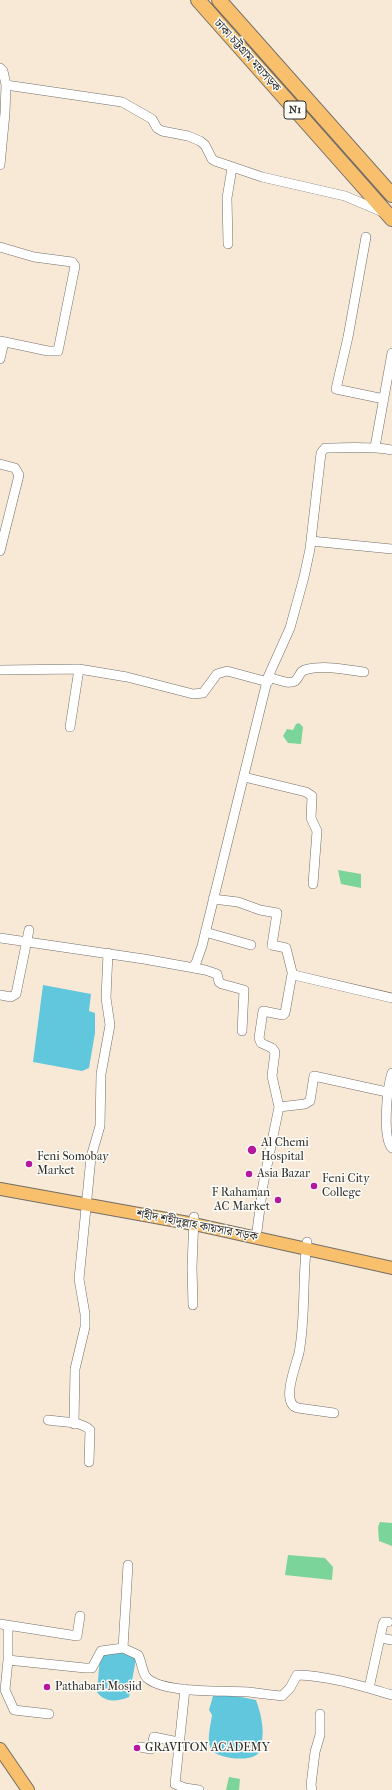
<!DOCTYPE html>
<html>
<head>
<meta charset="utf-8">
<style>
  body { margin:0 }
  canvas { display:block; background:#f8e9d7 }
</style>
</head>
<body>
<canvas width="392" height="1790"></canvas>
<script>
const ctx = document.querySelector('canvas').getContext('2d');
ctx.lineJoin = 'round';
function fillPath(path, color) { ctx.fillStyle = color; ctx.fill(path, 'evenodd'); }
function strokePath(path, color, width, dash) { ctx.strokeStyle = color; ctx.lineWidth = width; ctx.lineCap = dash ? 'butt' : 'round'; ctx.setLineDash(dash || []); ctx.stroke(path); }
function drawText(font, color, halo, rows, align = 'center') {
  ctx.font = font + ' "IM FELL French Canon","Noto Serif Bengali",serif'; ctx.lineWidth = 3; ctx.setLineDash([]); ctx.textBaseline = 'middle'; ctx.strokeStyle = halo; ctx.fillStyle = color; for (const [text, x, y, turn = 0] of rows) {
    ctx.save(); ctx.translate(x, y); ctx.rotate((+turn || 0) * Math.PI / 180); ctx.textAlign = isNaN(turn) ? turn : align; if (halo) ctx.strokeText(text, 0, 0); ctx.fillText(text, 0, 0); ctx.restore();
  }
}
const green = new Path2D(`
  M299 723 303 727 301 744 288 743 283 736 287 729 293 730 296 724Z
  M338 870 361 874V888L341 884Z
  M380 1522 392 1523V1546L379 1541 378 1527Z
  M288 1555 325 1558 333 1567 332 1580 285 1575Z
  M229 1777 240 1779 239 1790H226Z`);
const water = new Path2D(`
  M43 985 91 994 89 1011 95 1013V1033L89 1068 82 1071 33 1062Z
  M117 1652 130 1654 136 1659 129 1697C117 1702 105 1703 97 1692L100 1657 105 1653Z
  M222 1695 241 1697 256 1700C262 1716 266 1736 259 1752 254 1763 216 1759 211 1749 206 1740 211 1724 212 1715L209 1710 213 1696Z`);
const minor = new Path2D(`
  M0 68 3 71 6 85 5 113 0 165
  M6 85 122 102 152 119 157 128 162 131 188 136 200 141 205 145 212 159 215 161 262 177 345 196 385 213
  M366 237 348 337 336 389 384 399
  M228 244 227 198 232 168
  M0 247 34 257 72 262 75 266 58 351H48L0 341
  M0 359 4 342
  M375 447 392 353
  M0 464 15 468 19 475 0 551
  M311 541 392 549
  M0 670 79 669 127 677 193 694 203 693 217 674 227 671 268 682
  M268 677C275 679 290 685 295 681 301 676 298 671 308 669 326 665 346 670 364 672
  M70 727 79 669
  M244 777 306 792 312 796 311 818 317 831 313 884
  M213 899 238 902 260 910 277 913 272 945 286 948 292 972 294 975 392 998
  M205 932 251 945
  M0 938 144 959 205 970 217 974 219 982 222 984 244 990 242 1031
  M193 967 196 963 202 946 268 677 290 628 304 577 310 549 321 453 325 448C347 448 370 446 392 450
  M0 995 11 997 16 994 29 930
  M392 1073C387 1088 382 1137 392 1148
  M279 1107 272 1076 275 1052 272 1048 261 1043 259 1038 263 1011 283 1015 285 1013 292 974
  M257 1231 263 1185 279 1107 305 1104 310 1101 314 1076 387 1092
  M307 1242C302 1279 306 1316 299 1353 296 1365 280 1404 298 1408L334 1413
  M193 1305 192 1267 194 1217
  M48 1420C60 1422 81 1421 90 1430L89 1462
  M74 1424 75 1369 85 1327V1314L79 1279 91 1157 100 1126 101 1074 110 1025 106 998 108 953
  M0 1624 77 1636 80 1616
  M8 1626V1660L5 1690 14 1710 49 1714
  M380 1638 392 1640
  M123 1648 128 1565
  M8 1660 85 1668H92L101 1651 123 1648 138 1655C142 1662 142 1673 147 1678 165 1694 224 1690 248 1692 259 1693 270 1695 282 1696L290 1688 297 1675C330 1676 361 1686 392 1695
  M369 1688 383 1624 384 1622H388
  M185 1689 175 1784 185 1788 199 1790
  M140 1747 151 1749 154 1737 178 1742
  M312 1790 311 1785 315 1752 320 1735V1714`);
const major = new Path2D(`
  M0 1189 194 1224 392 1268
  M0 1749 28 1790`);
const highway = new Path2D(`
  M198 0 392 219
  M219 0 392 195`);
const markers = [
  [252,1150,5,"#b5179e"],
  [29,1164,4,"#b5179e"],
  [249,1174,4,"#b5179e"],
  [314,1186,4,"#b5179e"],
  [278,1200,4,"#b5179e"],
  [47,1687,4,"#b5179e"],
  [137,1748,4,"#b5179e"]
];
const shields = [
  [295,110,22]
];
const shieldNames = [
  ["N1",295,110]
];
const streetNames = [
  ["ঢাকা-চট্টগ্রাম মহাসড়ক",247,56,48],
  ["শহীদ শহীদুল্লাহ কায়সার সড়ক",197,1226,11]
];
const poiNames = [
  ["Al Chemi",261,1143],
  ["Hospital",261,1157],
  ["Feni Somobay",37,1157],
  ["Market",37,1171],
  ["Asia Bazar",257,1174],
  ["Feni City",322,1179],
  ["College",322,1193],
  ["F Rahaman",270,1193,"right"],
  ["AC Market",270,1207,"right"],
  ["Pathabari Mosjid",55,1687],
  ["GRAVITON ACADEMY",145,1748]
];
fillPath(green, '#7bd499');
fillPath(water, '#60c7dd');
strokePath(minor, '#736e67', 10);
strokePath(major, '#736e67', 14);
strokePath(highway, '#736e67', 16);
strokePath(minor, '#fff', 9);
strokePath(major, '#f8bf6c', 12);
strokePath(highway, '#f8bf6c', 14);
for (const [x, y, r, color] of markers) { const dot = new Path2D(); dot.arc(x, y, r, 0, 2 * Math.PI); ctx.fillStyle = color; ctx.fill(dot); strokePath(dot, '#fdfcf7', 1.5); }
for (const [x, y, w] of shields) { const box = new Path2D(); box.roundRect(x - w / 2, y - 9, w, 18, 3); ctx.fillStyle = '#fdfcf7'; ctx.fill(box); strokePath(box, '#2b2b2b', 1); }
drawText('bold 11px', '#2b2b2b', null, shieldNames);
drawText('12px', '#2b2b2b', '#fdfcf7', streetNames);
drawText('12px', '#2b2b2b', '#fdfcf7', poiNames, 'left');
</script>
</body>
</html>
